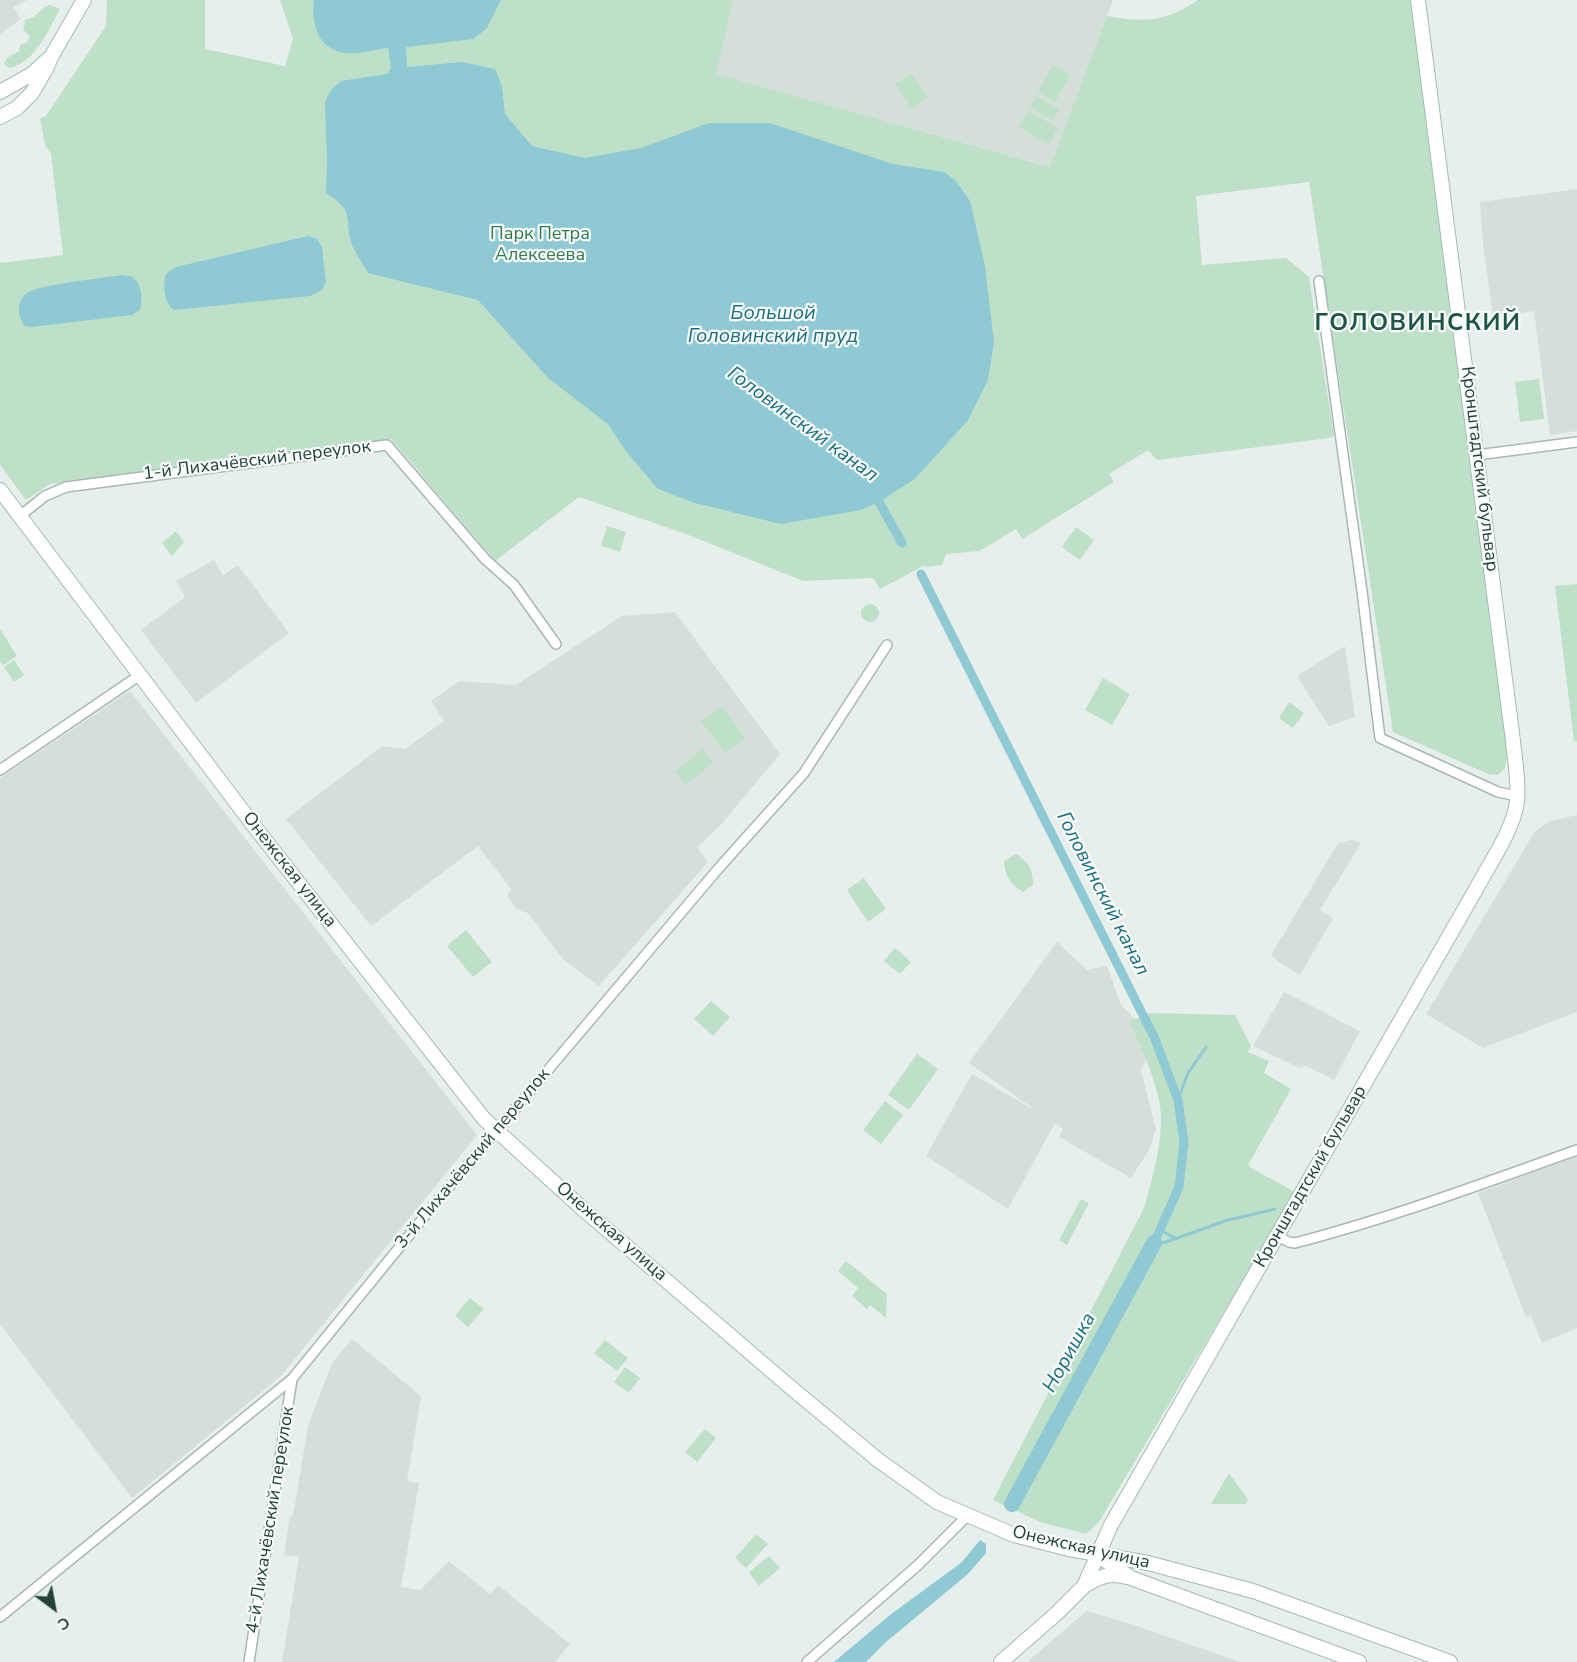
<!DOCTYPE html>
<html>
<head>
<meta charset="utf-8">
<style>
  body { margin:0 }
  #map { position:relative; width:1577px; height:1662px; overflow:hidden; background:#e6efeb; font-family:"Nunito Sans",sans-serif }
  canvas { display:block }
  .north { position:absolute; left:24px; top:1578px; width:60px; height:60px; -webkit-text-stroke:4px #f7fbf9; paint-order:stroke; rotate:148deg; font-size:16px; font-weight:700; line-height:24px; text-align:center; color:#24423a }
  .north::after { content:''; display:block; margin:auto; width:21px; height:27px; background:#24423a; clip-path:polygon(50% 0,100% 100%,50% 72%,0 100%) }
</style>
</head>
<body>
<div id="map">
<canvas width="1577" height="1662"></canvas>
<div class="north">С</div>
</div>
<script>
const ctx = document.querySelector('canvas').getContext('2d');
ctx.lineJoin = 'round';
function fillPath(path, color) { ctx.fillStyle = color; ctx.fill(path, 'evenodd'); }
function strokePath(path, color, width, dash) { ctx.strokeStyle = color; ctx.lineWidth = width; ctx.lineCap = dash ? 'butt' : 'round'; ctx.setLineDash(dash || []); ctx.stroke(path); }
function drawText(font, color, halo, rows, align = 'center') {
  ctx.font = font + ' "Nunito Sans",sans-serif'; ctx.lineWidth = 4.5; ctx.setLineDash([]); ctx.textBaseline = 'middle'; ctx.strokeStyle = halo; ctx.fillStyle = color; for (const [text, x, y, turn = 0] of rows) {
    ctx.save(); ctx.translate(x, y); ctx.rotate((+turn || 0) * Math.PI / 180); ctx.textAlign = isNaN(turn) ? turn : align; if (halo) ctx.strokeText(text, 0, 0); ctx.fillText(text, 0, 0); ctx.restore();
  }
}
const built = new Path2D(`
  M0 0H27L13 7 21 19 0 34Z
  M733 0H1113L1051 167 715 74Z
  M1577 189V431L1550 435 1534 311 1493 317 1483 243 1480 202Z
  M214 560 223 575 238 565 289 633 196 703 141 630 185 597 176 581Z
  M675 612 780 754 719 827 697 847 708 862 599 986 563 959 528 913 517 910 507 895 511 889 478 846 371 926 286 819 382 746 405 749 444 721 431 701 459 681 516 685 622 616Z
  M1345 646 1355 717 1329 726 1297 676Z
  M130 691 477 1135 280 1377 132 1498 0 1324V778Z
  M1577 815V1012L1483 1048 1426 1014 1535 831 1550 821Z
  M1353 840 1361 843 1320 910 1333 918 1300 975 1279 962 1271 955 1338 843Z
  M1057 942 1087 970 1107 966 1121 1005 1155 1039 1141 1070 1156 1129 1149 1150 1131 1178 1059 1137 1063 1129 1055 1123 1008 1209 926 1156 972 1074 1038 1112 969 1063Z
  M1284 992 1360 1031 1334 1080 1306 1066 1300 1068 1253 1046Z
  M1577 1156V1328L1542 1343 1531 1316 1526 1317 1478 1193Z
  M352 1339 421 1396 407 1481 419 1483 401 1587 420 1590 449 1561 490 1594 498 1585 570 1644 555 1662H282L299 1557 284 1555 290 1516H293L308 1426 332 1363Z
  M1087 1611 1131 1624 1240 1662H1027Z`);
const green = new Path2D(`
  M107 0H205V49L285 66 293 38 280 0H733L716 74 1050 167 1107 16C1144 22 1165 23 1198 0H1411L1481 534 1508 752 1505 768 1498 775 1488 774 1393 732 1309 182 1196 196 1202 265 1286 258 1309 277 1334 436 1329 438 1157 460 1148 450 1109 474 1114 482 1022 539 1016 529 980 551 946 554 942 565 926 567 925 565 880 589 873 578 803 581 686 534 579 497 495 561 391 439 50 484 26 500 0 465V261L1 263 63 255 51 154 45 145 40 118 46 116 106 26Z
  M50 5 60 9C48 31 36 61 10 68L4 64 7 58 19 51 20 45 27 42 30 36 23 30 25 23 24 20 34 17 44 7Z
  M1053 65 1070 75 1055 102 1038 92Z
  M911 73 928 97 912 108 895 84Z
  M1036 96 1059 109 1053 121 1030 108Z
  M1028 111 1058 128 1049 144 1019 127Z
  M1539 379 1544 419 1520 422 1515 382Z
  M607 526 626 532 620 552 601 546Z
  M1076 527 1094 540 1080 560 1062 547Z
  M176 531 184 542 172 556 162 543Z
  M1577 584V741H1574L1555 586Z
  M861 613a9 9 0 1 1 18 0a9 9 0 1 1-18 0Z
  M0 629 17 656 3 665 0 661Z
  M14 660 24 675 14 682 4 667Z
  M1103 678 1130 694 1112 725 1085 710Z
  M1289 702 1304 713 1293 728 1279 718Z
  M722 706 745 738 725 753 701 721Z
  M703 749 713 763 685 785 675 771Z
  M1016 854C1029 862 1033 870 1033 885L1023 892C1010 884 1005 876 1004 861Z
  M864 878 886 909 868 922 847 890Z
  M466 930 492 962 473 977 447 946Z
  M895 948 911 962 900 974 884 961Z
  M711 1001 730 1017 713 1036 694 1019Z
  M1149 1013 1235 1015 1251 1046 1248 1052 1269 1061 1264 1073 1291 1089 1248 1165 1251 1168 1295 1192 1099 1522 1086 1534 1040 1522 993 1500 1144 1208C1152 1180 1162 1145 1161 1115 1159 1084 1142 1051 1130 1022Z
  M917 1054 938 1069 909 1110 888 1095Z
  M885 1101 903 1115 881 1144 863 1130Z
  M1081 1199 1089 1203 1067 1245 1059 1240Z
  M846 1261 887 1294 886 1318 870 1305 867 1309 852 1296 858 1288 838 1271Z
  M470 1298 484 1309 468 1327 455 1316Z
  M605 1340 628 1358 617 1371 594 1353Z
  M625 1367 640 1378 629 1393 614 1382Z
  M705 1429 716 1438 697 1462 685 1452Z
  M1229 1473 1248 1500 1246 1504H1211Z
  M756 1534 768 1544 746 1568 735 1558Z
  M769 1556 780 1568 759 1586 749 1572Z`);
const water = new Path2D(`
  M314 0H501L487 28 473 39 406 47 407 67 462 62 495 69 502 87 505 114 532 146 585 158 641 148 709 123H770L893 164 944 172 956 181 970 201 985 266 994 342 988 380 968 420 915 479 879 502 861 510 781 524 695 503 658 489 625 450 608 424 548 378 478 300 368 273C363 264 357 256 353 247 342 220 358 212 326 193L327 161 325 102 331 90 341 81 387 74 391 69 388 48C375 49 359 55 346 53 318 50 311 24 314 0Z
  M308 236 317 239 322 247 326 282 322 290 310 296 174 310C163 303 163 285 166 274L176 267Z
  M123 275 133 277C142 287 143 297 140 310L132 315 32 327 25 326C17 317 16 301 27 293 41 284 103 278 123 275Z
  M980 1540 986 1544V1553L968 1574 886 1642 866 1662H834L890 1615 962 1562Z`);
const stream = new Path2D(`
  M1178 1100 1188 1073 1206 1047
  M1160 1230 1177 1239
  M1154 1243 1166 1242 1228 1220 1275 1209`);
const canal = new Path2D(`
  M870 496 879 502 902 543
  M921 574 1155 1039 1178 1100 1184 1142 1179 1187 1154 1243`);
const river = new Path2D(`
  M1012 1504 1154 1243`);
const street = new Path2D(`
  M1319 281 1362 591 1380 738 1498 792 1517 796
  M1477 455 1577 442
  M20 516 45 496 66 487 387 445 485 559 514 585 556 644
  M0 770 140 675
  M1277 1236 1289 1242 1295 1243C1391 1218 1484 1183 1577 1150
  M0 1617 292 1379 433 1206 718 869 804 773 887 645
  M249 1662 292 1379
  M807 1662 918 1565 967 1516`);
const secondary = new Path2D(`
  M0 92 32 74 47 60
  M0 117 17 108 32 93 46 69 51 57 84 0
  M0 490 254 826 484 1119 584 1210 789 1386 878 1460 937 1502 1014 1535 1069 1549 1148 1563 1253 1591 1450 1662
  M1102 1558 1131 1578 1359 1662
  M1084 1586C1099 1577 1109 1572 1127 1577
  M1001 1662 1056 1614 1084 1586 1111 1525 1475 891C1488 866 1513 831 1517 802 1519 782 1515 761 1513 741L1418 0`);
const parkNames = [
  ["Парк Петра",540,235],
  ["Алексеева",540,256]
];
const streetNames = [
  ["1-й Лихачёвский переулок",257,461,-7],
  ["Кронштадтский бульвар",1479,469,83],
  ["Онежская улица",289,870,52],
  ["3-й Лихачёвский переулок",473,1159,-50],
  ["Кронштадтский бульвар",1311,1177,-60],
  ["Онежская улица",611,1232,41],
  ["4-й Лихачёвский переулок",271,1520,-81],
  ["Онежская улица",1081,1548,13]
];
const waterNames = [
  ["Большой",773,314],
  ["Головинский пруд",773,337],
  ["Головинский канал",802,425,36],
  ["Головинский канал",1102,894,63],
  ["Норишка",1070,1353,-61]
];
const districtNames = [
  ["ГОЛОВИНСКИЙ",1418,324]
];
fillPath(built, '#d4dfda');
fillPath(green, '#bfe0c8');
fillPath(water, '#8ec9d4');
strokePath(stream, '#8ec9d4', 3);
strokePath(canal, '#8ec9d4', 9);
strokePath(river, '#8ec9d4', 16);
strokePath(street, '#a8b8b2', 12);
strokePath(secondary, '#a4bbb3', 16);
strokePath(street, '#fff', 9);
strokePath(secondary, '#fff', 14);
drawText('18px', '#2d7a4b', '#f7fbf9', parkNames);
drawText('18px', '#24423a', '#f7fbf9', streetNames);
drawText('italic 20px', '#1c6f80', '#f7fbf9', waterNames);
ctx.letterSpacing = '1.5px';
drawText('bold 24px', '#1f5548', '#f7fbf9', districtNames);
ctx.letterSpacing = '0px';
</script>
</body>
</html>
